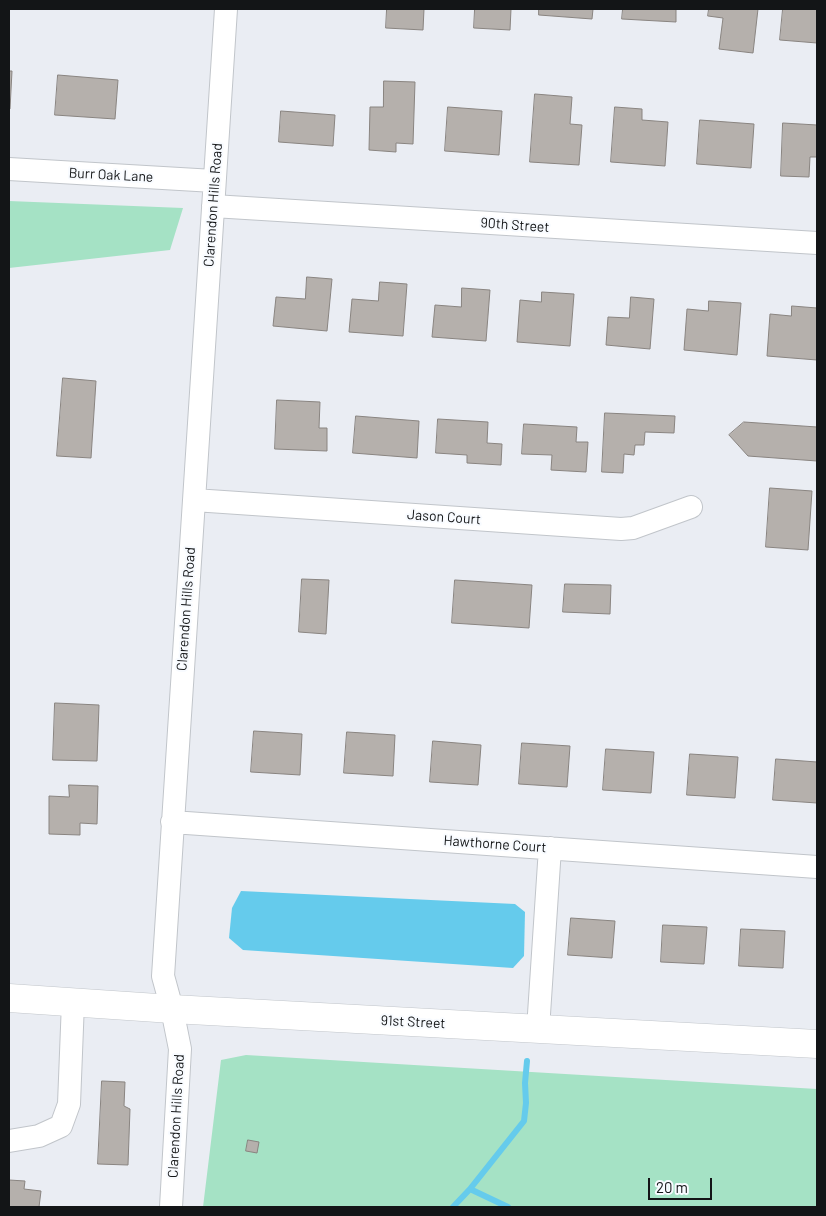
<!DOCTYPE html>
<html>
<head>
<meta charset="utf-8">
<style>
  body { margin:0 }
  #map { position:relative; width:826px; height:1216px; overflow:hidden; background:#eaedf3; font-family:Barlow,sans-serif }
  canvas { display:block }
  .frame { position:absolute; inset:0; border:10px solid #131517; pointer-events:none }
  .scale { position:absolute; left:648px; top:1178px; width:64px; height:22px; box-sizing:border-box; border:2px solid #131517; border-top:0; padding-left:6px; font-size:15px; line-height:18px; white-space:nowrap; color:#131517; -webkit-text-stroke:4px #f8fbff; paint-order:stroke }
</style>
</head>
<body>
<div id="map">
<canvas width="826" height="1216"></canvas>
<div class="frame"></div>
<div class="scale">20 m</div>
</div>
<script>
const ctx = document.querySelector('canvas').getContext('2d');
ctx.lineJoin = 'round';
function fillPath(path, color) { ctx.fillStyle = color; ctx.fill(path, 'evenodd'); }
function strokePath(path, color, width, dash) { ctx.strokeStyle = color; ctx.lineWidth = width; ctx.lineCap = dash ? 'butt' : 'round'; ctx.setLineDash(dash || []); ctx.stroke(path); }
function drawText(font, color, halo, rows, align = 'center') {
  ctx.font = font + ' Barlow,sans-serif'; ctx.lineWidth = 4; ctx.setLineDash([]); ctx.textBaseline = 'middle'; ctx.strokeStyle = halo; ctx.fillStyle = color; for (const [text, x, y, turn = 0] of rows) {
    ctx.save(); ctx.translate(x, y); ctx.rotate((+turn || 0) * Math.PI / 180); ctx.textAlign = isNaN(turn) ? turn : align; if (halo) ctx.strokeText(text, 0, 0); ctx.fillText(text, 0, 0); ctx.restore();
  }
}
const green = new Path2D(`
  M9 201 183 208 170 250 9 268Z
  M246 1055 817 1089V1207H203L221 1060Z`);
const water = new Path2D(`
  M241 891 515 904 525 912 524 956 513 968 243 950 229 938 232 908Z`);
const stream = new Path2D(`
  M470 1189 524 1121 526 1103 525 1083 527 1061
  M453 1207 470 1189 508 1207`);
const building = new Path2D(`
  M387 9H424L423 30 386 28Z
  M475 9H511L510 30 474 28Z
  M539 9H593L592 19 539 15Z
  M623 9H676V22L622 19Z
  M709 9H758L753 53 719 49 723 18 708 16Z
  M783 9H817V43L780 40Z
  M9 71H12L10 109H9Z
  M58 75 118 80 115 119 55 115Z
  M384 81 415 82 413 144 396 143V152L369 150 370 107H383Z
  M535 94 572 97 570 124 582 125 579 165 530 162Z
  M448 107 502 111 499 155 445 151Z
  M615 107 642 109V120L668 122 665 166 611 162Z
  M281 111 335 115 333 146 279 142Z
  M700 120 754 124 751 168 697 164Z
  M783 123 817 125V157H810L809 177 781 176Z
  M307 277 332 279 327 331 273 326 276 297 305 299Z
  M380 282 407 284 403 336 349 332 352 299 378 301Z
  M462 288 490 290 486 341 432 337 435 305 461 307Z
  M542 292 574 294 570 346 517 342 520 300 541 302Z
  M631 297 654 299 650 349 606 345 608 317 629 318Z
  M709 301 741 303 737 355 684 350 687 309 708 311Z
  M792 306 817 308V360L767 356 770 314 791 316Z
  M63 378 96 381 91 458 57 456Z
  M277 400 320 402 319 428H327V451L275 449Z
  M605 413 675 416 674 433 645 432 644 445H635L634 455 624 454 623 473 602 472Z
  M356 416 419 421 417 458 353 453Z
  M438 419 488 422 487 443 502 444 501 465 467 463V455L436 453Z
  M744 422 817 427V461L748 456 729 435Z
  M524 424 577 427 576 442H588L586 472 551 470 552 455 522 454Z
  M770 488 812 491 808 550 766 547Z
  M302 579 329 580 326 634 299 632Z
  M455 580 532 585 529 628 452 623Z
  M565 584 611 585 610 614 563 612Z
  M55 703 99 705 97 761 53 760Z
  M254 731 302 734 300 775 251 772Z
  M347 732 395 735 393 776 344 773Z
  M433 741 481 745 478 785 430 782Z
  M522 743 570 746 567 787 519 784Z
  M606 749 654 752 651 793 603 790Z
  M690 754 738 757 735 798 687 795Z
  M776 759 817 762V803L773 800Z
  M69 785 98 786 97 824 80 823V835L49 834V796L69 797Z
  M571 918 615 921 612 958 568 955Z
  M663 925 707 927 704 964 661 962Z
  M741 929 785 931 783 968 739 966Z
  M102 1081 125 1082 124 1106 130 1109 128 1165 98 1164Z
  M248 1140 259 1142 257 1153 246 1151Z
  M9 1180 25 1181 24 1189 41 1191 39 1207H9Z`);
const minor = new Path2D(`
  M9 169 214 181
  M213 206 817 243
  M194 500 621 529 633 528 691 507
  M172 822 817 867
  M538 1029 550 848
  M9 1141 39 1136 61 1126 69 1104 73 1002
  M171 1207 180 1049 172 1009 163 976 226 9`);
const major = new Path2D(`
  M9 998 172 1009 817 1044`);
const streetNames = [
  ["Burr Oak Lane",111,175,3],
  ["Clarendon Hills Road",213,205,-86],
  ["90th Street",515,225,4],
  ["Jason Court",444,517,4],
  ["Clarendon Hills Road",186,609,-86],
  ["Hawthorne Court",495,844,4],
  ["91st Street",413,1022,3],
  ["Clarendon Hills Road",176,1116,-87]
];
fillPath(green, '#a5e2c5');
fillPath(water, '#65cbec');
strokePath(stream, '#65cbec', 6);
fillPath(building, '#b5b0ac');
strokePath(building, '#898480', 1);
strokePath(minor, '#c1c5ca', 24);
strokePath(major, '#c1c5ca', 29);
strokePath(minor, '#fff', 22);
strokePath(major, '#fff', 28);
drawText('14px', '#131517', '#f8fbff', streetNames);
</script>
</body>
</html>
